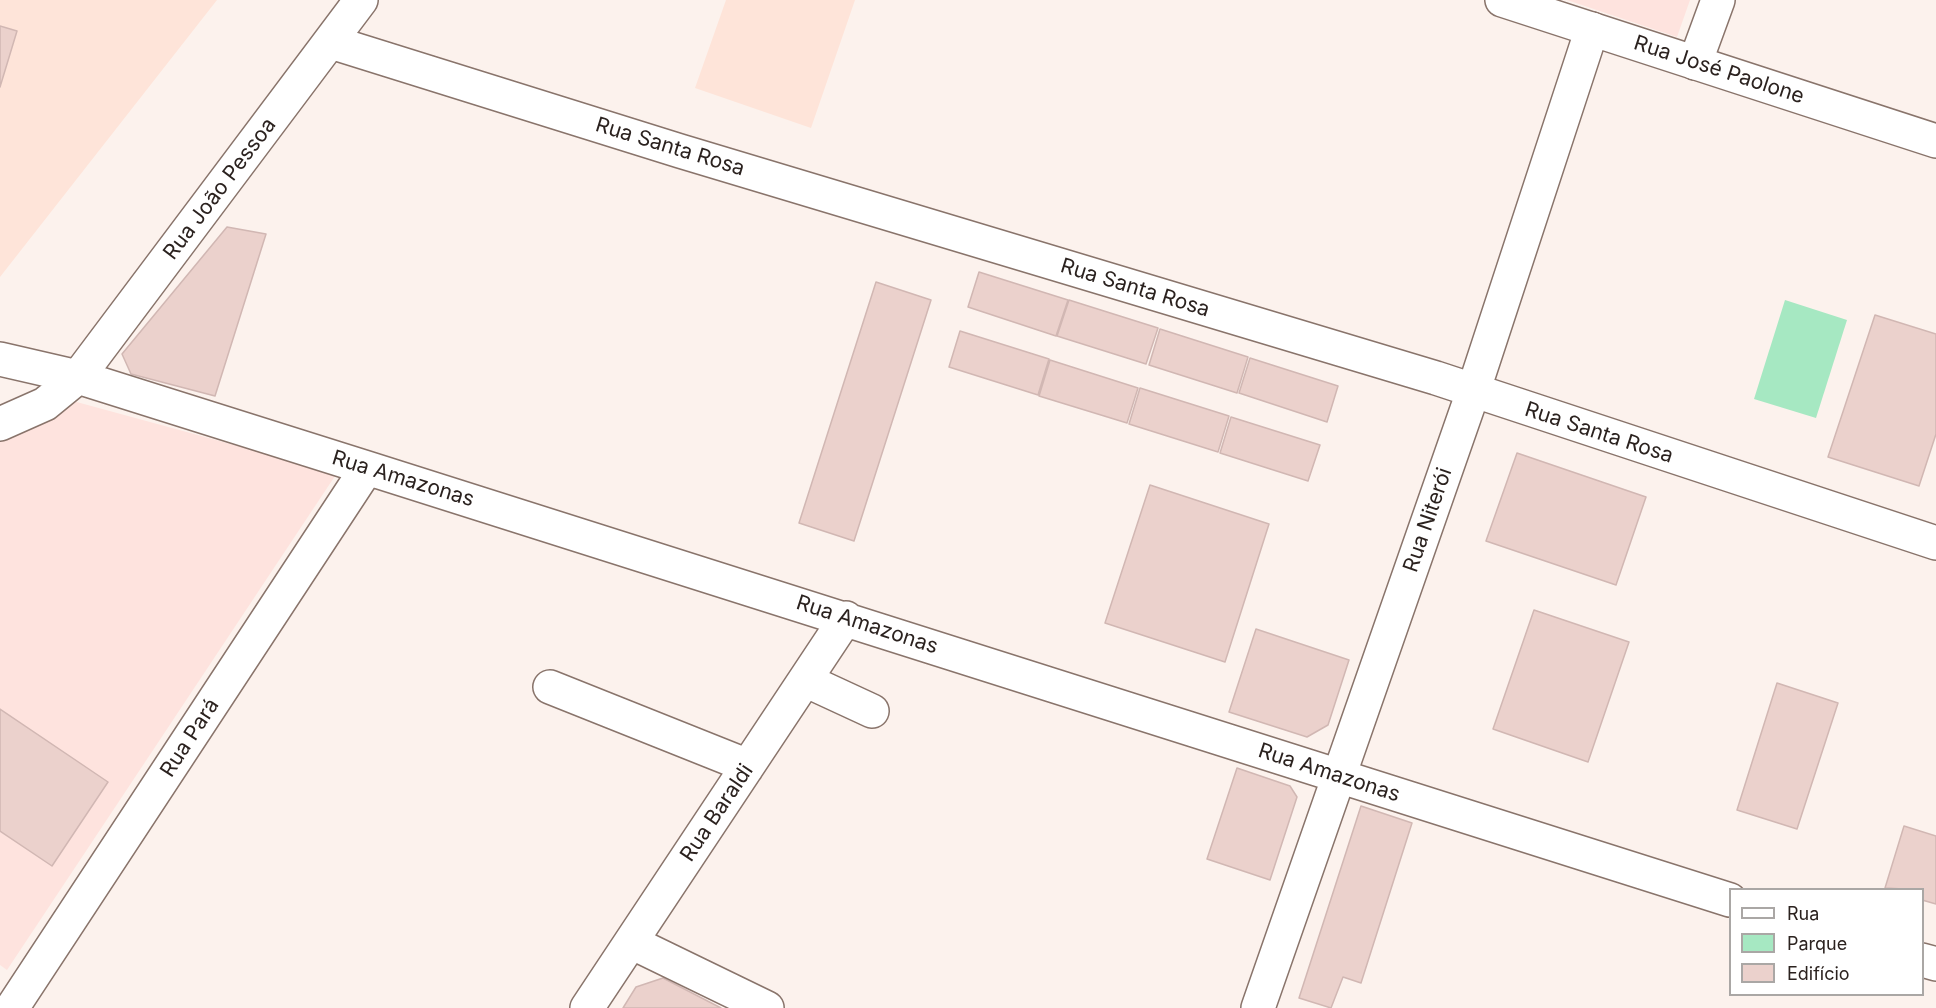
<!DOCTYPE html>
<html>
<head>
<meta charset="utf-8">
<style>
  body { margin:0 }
  #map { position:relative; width:1936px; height:1008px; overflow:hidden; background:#fcf2ed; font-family:Inter,sans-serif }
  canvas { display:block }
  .legend { position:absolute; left:1729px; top:888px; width:195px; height:108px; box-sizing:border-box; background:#fff; border:2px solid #aaa7a5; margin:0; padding:8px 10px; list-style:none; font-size:18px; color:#2b221f }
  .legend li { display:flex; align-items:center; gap:12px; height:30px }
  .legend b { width:30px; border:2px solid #aaa7a5 }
</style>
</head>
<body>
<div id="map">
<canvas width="1936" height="1008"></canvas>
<ul class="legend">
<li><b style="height:8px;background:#fff"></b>Rua</li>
<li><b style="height:16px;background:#a6e8c2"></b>Parque</li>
<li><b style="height:16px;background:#ebd1cc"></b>Edifício</li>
</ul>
</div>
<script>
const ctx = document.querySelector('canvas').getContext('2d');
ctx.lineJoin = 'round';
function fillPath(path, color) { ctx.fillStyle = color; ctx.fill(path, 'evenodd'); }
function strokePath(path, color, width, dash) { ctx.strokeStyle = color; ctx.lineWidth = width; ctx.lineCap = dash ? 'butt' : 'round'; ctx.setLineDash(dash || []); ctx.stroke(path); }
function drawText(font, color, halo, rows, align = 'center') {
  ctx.font = font + ' Inter,sans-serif'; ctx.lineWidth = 5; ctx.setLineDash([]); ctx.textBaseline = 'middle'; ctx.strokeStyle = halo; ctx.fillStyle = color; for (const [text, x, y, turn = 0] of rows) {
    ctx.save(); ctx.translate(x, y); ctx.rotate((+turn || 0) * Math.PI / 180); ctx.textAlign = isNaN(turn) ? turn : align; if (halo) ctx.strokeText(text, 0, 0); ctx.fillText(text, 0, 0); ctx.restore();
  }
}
const commercial = new Path2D(`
  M1567 0H1690L1677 37Z
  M73 401 337 473 7 970 0 965V438Z`);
const built = new Path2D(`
  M0 0H217L0 277Z
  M726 0H855L811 128 695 88Z`);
const green = new Path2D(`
  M1785 300 1847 320 1816 418 1754 399Z`);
const building = new Path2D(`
  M0 26 17 31 0 87Z
  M227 227 266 234 215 396 131 374 122 354Z
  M979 272 1068 300 1056 336 968 307Z
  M876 282 931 300 854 541 799 523Z
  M1069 300 1158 328 1146 364 1057 336Z
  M1875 315 1936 334V434L1919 486 1828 457Z
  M1160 329 1248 357 1237 393 1149 365Z
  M960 331 1049 359 1038 395 949 367Z
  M1250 358 1338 386 1327 422 1239 393Z
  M1050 360 1138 388 1127 423 1039 396Z
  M1140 388 1229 416 1218 452 1129 424Z
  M1231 417 1320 445 1308 481 1220 453Z
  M1517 453 1646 497 1616 585 1486 541Z
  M1150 485 1269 524 1225 662 1105 623Z
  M1534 610 1629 642 1588 762 1493 729Z
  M1256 629 1349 660 1328 725 1307 737 1229 712Z
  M1777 683 1838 703 1797 829 1737 810Z
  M0 709 108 782 52 866 0 831Z
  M1237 768 1290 786 1297 797 1270 880 1207 859Z
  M1361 806 1412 823 1361 983 1343 977 1331 1008 1299 998Z
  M1904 826 1936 836V904L1922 900V890L1885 888Z
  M663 978 721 1008H623L636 987Z`);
const minor = new Path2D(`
  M331 42 680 151 1436 378 1936 543
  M1695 63 1718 0
  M0 359 78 377 367 468 1730 900
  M0 424 45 404 78 377 361 0
  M805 680 872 711
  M550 687 738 762 746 769
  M631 942 767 1008
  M1922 960 1936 964
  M12 1008 367 468
  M587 1008 846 618
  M1258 1008 1473 392 1592 29`);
const major = new Path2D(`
  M1502 0 1936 141`);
const streetNames = [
  ["Rua José Paolone",1719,70,18],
  ["Rua Santa Rosa",670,147,17],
  ["Rua João Pessoa",220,189,-53],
  ["Rua Santa Rosa",1135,288,17],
  ["Rua Santa Rosa",1599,433,18],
  ["Rua Amazonas",403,479,17],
  ["Rua Niterói",1428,520,-71],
  ["Rua Amazonas",867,625,18],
  ["Rua Pará",190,738,-57],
  ["Rua Amazonas",1329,773,18],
  ["Rua Baraldi",717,813,-56]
];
fillPath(commercial, '#fee3de');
fillPath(built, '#fee4d9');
fillPath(green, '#a6e8c2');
fillPath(building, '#ebd1cc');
strokePath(building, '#d1b7b3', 1.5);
strokePath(minor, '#89746b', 36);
strokePath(major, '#89746b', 36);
strokePath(minor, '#fff', 33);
strokePath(major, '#fff', 33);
drawText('21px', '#2b221f', '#fff', streetNames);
</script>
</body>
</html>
